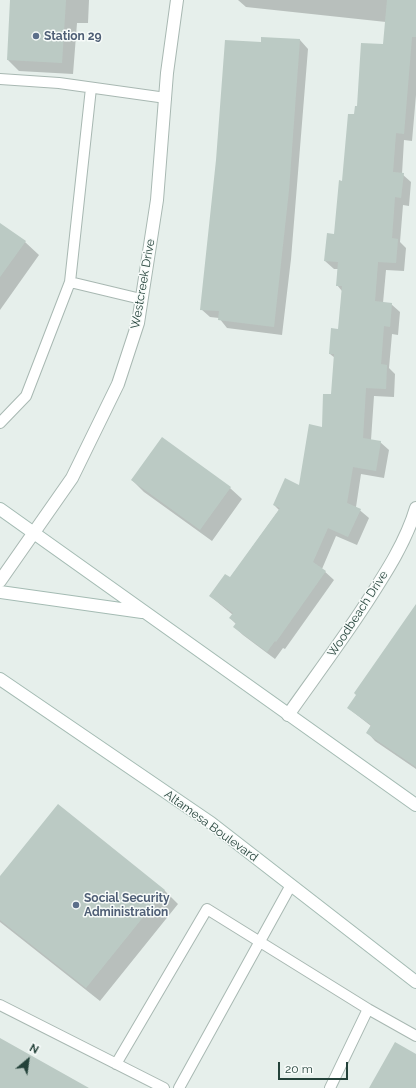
<!DOCTYPE html>
<html>
<head>
<meta charset="utf-8">
<style>
  body { margin:0 }
  #map { position:relative; width:416px; height:1088px; overflow:hidden; background:#e6efeb; font-family:Raleway,sans-serif }
  canvas { display:block }
  .north { position:absolute; left:8px; top:1040px; width:40px; height:40px; -webkit-text-stroke:3px #f7fbf9; paint-order:stroke; rotate:29deg; font-size:11px; font-weight:700; line-height:16px; text-align:center; color:#24423a }
  .north::after { content:''; display:block; margin:auto; width:14px; height:18px; background:#24423a; clip-path:polygon(50% 0,100% 100%,50% 72%,0 100%) }
  .scale { position:absolute; left:278px; top:1062px; width:70px; height:18px; box-sizing:border-box; border:2px solid #24423a; border-top:0; padding-left:5px; font-size:12px; line-height:14px; white-space:nowrap; color:#24423a; -webkit-text-stroke:3px #f7fbf9; paint-order:stroke }
</style>
</head>
<body>
<div id="map">
<canvas width="416" height="1088"></canvas>
<div class="north">N</div>
<div class="scale">20 m</div>
</div>
<script>
const ctx = document.querySelector('canvas').getContext('2d');
ctx.lineJoin = 'round';
function fillPath(path, color) { ctx.fillStyle = color; ctx.fill(path, 'evenodd'); }
function strokePath(path, color, width, dash) { ctx.strokeStyle = color; ctx.lineWidth = width; ctx.lineCap = dash ? 'butt' : 'round'; ctx.setLineDash(dash || []); ctx.stroke(path); }
function drawText(font, color, halo, rows, align = 'center') {
  ctx.font = font + ' Raleway,sans-serif'; ctx.lineWidth = 3; ctx.setLineDash([]); ctx.textBaseline = 'middle'; ctx.strokeStyle = halo; ctx.fillStyle = color; for (const [text, x, y, turn = 0] of rows) {
    ctx.save(); ctx.translate(x, y); ctx.rotate((+turn || 0) * Math.PI / 180); ctx.textAlign = isNaN(turn) ? turn : align; if (halo) ctx.strokeText(text, 0, 0); ctx.fillText(text, 0, 0); ctx.restore();
  }
}
const shadow = new Path2D(`
  M11 0H89L88 23H77L73 74 19 71 8 60Z
  M238 0H416V95L412 141 404 140 402 174 411 182 409 206 403 205 400 242 406 248 404 271 386 270 383 303 391 304 400 312 398 335 392 334 389 368 395 374 394 397 374 396 371 440 380 442 389 450 384 478 361 474 356 507 369 518 357 545 336 536 322 569 334 580 285 649 283 648 275 659 243 635 234 627 236 624 230 618 233 615 210 596 230 578 279 510 274 505 300 486 323 428 332 395 335 358 330 354 339 330 342 291 337 285 338 269H334L325 261 335 235 355 115 384 45 386 22 246 7Z
  M262 38 300 40 308 49 291 259 282 335 227 328 219 318 210 317 201 309Z
  M0 224 25 242 39 255 0 310Z
  M162 439 230 488 242 499 212 541 144 492 132 480Z
  M416 612V769L375 741 367 732 371 726 348 708Z
  M0 878 164 890 178 904 100 1001 0 922Z`);
const building = new Path2D(`
  M10 0H66L62 63 7 60Z
  M387 0H416V37H412L404 134 396 133 393 172 404 173 401 198 395 197 392 238 398 239 396 263 378 262 375 301 392 303 390 327 384 326 381 364 387 365 386 389 366 388 363 438 381 441 376 471 353 467 347 503 361 509 348 537 328 528 313 562 326 571 276 642 275 641 267 652 233 627 236 623 229 618 233 613 209 596 225 574 230 577 280 508 273 505 285 478 299 485 309 424 322 427 323 394H331L334 354H329L331 328 338 329 342 286H336L338 262 324 261 327 233 334 234 339 180 342 181 348 114H354L355 106H357L361 43 383 44Z
  M261 37 300 39 289 190 274 327 218 320 219 311 200 310 216 160 225 40 261 42Z
  M0 223 26 241 0 277Z
  M162 437 231 487 200 530 131 480Z
  M416 604V767L366 733 371 725 347 708 356 695 354 693Z
  M58 804 165 890 86 988 0 920V876Z
  M0 1038 89 1088H0Z
  M395 1042 416 1054V1088H369Z`);
const service = new Path2D(`
  M0 79 59 83 166 98
  M70 282 141 299
  M0 423 26 396 70 282 91 88
  M0 1005 164 1088
  M368 1009 416 1036
  M116 1064 207 909 368 1009 330 1088
  M179 1088 291 885`);
const minor = new Path2D(`
  M288 715C314 678 341 642 365 605 385 574 406 542 416 508`);
const tertiary = new Path2D(`
  M0 581 72 478 118 384 138 323 157 200 167 73 177 0`);
const secondary = new Path2D(`
  M0 509 416 805
  M0 592 142 612
  M0 679 211 823 416 982`);
const markers = [
  [36,36,4,"#5c6f8a"],
  [76,905,4,"#5c6f8a"]
];
const serviceNames = [
  ["Station 29",44,36],
  ["Social Security",84,898],
  ["Administration",84,912]
];
const streetNames = [
  ["Westcreek Drive",143,284,-80],
  ["Woodbeach Drive",358,614,-57],
  ["Altamesa Boulevard",211,826,36]
];
fillPath(shadow, '#0003');
fillPath(building, '#bbcac4');
strokePath(service, '#a8b8b2', 12);
strokePath(minor, '#a8b8b2', 14);
strokePath(tertiary, '#a8b8b2', 14);
strokePath(secondary, '#a4bbb3', 14);
strokePath(service, '#fff', 10);
strokePath(minor, '#fff', 12);
strokePath(tertiary, '#fff', 12);
strokePath(secondary, '#fff', 12);
for (const [x, y, r, color] of markers) { const dot = new Path2D(); dot.arc(x, y, r, 0, 2 * Math.PI); ctx.fillStyle = color; ctx.fill(dot); strokePath(dot, '#f7fbf9', 1.5); }
drawText('bold 12px', '#4e5e75', '#f7fbf9', serviceNames, 'left');
drawText('12px', '#24423a', '#f7fbf9', streetNames);
</script>
</body>
</html>
